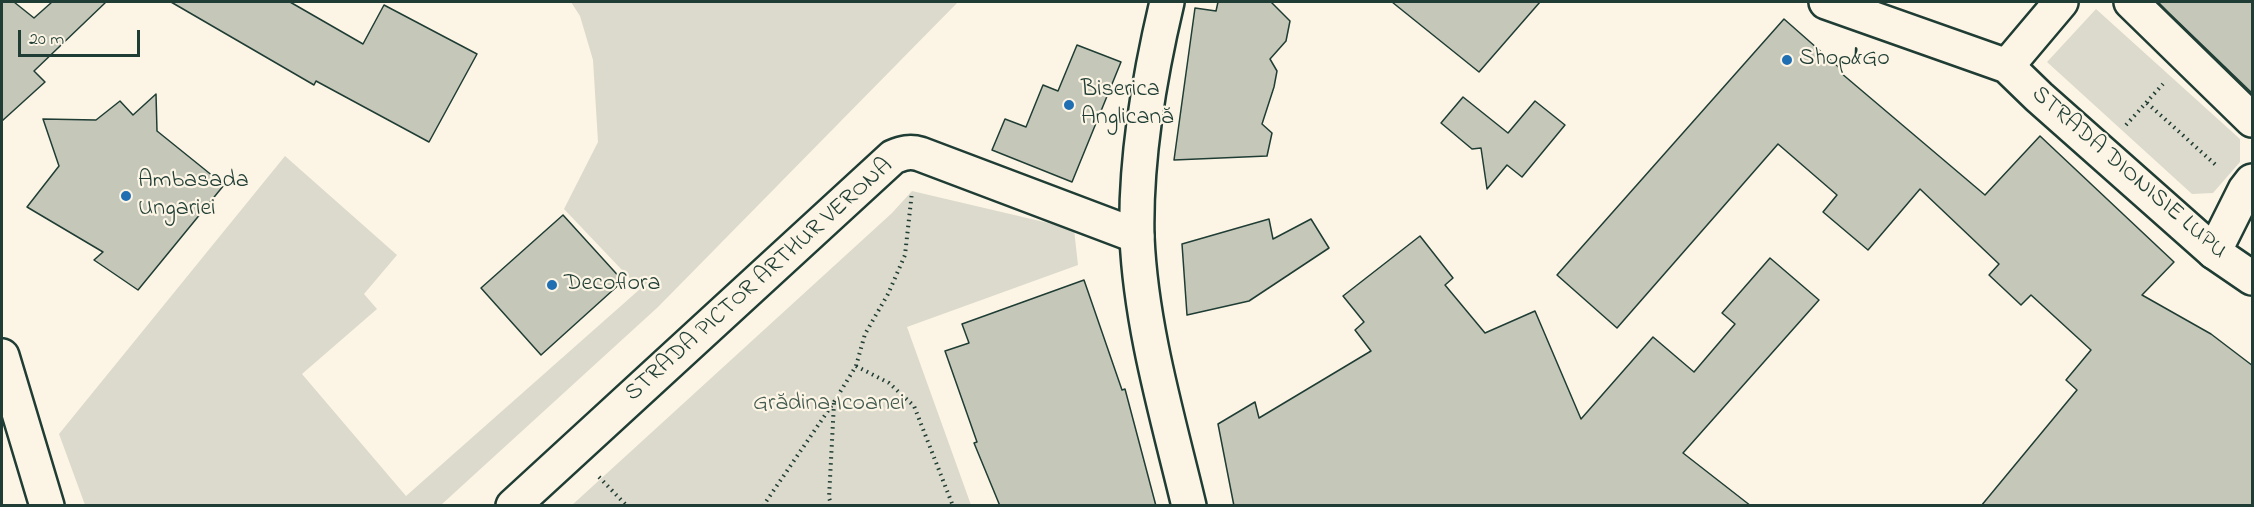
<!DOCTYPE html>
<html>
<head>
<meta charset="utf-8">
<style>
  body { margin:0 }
  #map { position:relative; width:2254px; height:507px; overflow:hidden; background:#fcf5e5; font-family:"Indie Flower",sans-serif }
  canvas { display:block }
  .frame { position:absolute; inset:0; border:3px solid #1f3d34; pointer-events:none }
  .scale { position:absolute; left:18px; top:30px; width:122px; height:27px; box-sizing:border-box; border:3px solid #1f3d34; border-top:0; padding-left:8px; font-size:18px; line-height:21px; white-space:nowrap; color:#1f3d34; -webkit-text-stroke:4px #fcf5e5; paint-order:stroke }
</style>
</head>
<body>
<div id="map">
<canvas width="2254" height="507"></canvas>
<div class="frame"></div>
<div class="scale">20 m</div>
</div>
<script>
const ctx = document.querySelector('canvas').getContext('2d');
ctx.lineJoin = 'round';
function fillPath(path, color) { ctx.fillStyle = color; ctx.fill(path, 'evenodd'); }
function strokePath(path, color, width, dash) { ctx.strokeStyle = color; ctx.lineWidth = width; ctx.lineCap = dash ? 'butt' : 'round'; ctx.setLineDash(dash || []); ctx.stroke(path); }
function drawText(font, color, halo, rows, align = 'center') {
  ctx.font = font + ' "Indie Flower",sans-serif'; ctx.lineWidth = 4.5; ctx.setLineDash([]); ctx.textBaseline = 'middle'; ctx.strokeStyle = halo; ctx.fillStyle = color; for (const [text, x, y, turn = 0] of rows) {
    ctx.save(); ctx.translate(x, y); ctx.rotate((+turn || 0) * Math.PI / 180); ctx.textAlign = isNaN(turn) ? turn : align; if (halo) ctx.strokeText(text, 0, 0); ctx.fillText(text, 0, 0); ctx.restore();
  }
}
const green = new Path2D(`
  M571 2H958L658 307 441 505H85L59 434 285 156 397 255 364 294 377 309 302 374 406 496 640 289 564 209 598 142 593 60 580 16Z
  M2096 9 2240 139V162L2213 193 2192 194 2047 62Z
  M912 191 1074 229 1078 265 907 327 971 505 571 506 892 213Z`);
const building = new Path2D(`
  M2 2H14L34 18 52 2H106L34 71 45 82 2 121Z
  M171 2H290L363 44 384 5 477 54 429 142 316 81 314 85Z
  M1218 2H1271L1290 21 1286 41 1270 59 1277 71 1274 87 1262 124 1272 133 1267 156 1174 160 1195 8 1216 11Z
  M1392 2H1540L1479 72Z
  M2158 2H2253V94L2169 13Z
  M1784 19 1843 71 1841 73 1985 195 2040 136 2174 262 2142 295 2211 334 2253 366V506H1981L2077 390 2066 380 2091 350 2031 295 2021 305 1989 275 1999 264 1920 189 1868 250 1823 212 1837 195 1778 144 1617 328 1557 275Z
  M1077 45 1121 62 1072 182 992 150 1005 119 1026 127 1043 85 1058 91Z
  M156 94 157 131 224 185 138 290 94 260 103 252 27 207 59 166 43 119 96 120 120 101 133 115Z
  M1463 97 1508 133 1535 101 1565 125 1522 177 1507 165 1487 189 1481 148 1472 149 1441 123Z
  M563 215 623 281 541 355 481 288Z
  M1269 219 1273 239 1311 219 1329 248 1249 301 1187 315 1182 244Z
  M1420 236 1453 278 1445 285 1485 333 1535 311 1581 419 1653 337 1694 372 1735 324 1722 313 1770 258 1819 300 1683 453 1751 506H1234L1218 424 1255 402 1259 418 1371 351 1355 330 1364 322 1343 296Z
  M1084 280 1122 390 1125 389 1156 506H1000L974 443 977 442 945 351 969 343 962 324Z`);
const path = new Path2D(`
  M2147 103 2217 166
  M2126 125 2163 84
  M856 366 889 383 914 406 953 506
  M599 477 627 506
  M763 506 834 402 856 366 865 334 888 294 905 255 912 192
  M832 506 829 498 834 403`);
const minor = new Path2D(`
  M2131 2 2252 120
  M2007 66 2061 2
  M2214 252 2245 190 2252 181
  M513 506 893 157C903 153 910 151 920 154L1137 236`);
const tertiary = new Path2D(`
  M1167 2C1149 78 1135 158 1137 237 1141 328 1168 418 1189 506
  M1826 2 2007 66 2039 97 2214 252 2252 278
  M2 356 47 506`);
const markers = [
  [1787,60,6,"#1f6fb2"],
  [1069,105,6,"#1f6fb2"],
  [126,196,6,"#1f6fb2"],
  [552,285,6,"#1f6fb2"]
];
const poiNames = [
  ["Shop&Go",1799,60],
  ["Biserica",1081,91],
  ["Anglicană",1081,119],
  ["Ambasada",138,182],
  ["Ungariei",138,210],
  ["Decoflora",564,285]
];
const streetNames = [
  ["STRADA DIONISIE LUPU",2128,174,41],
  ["STRADA PICTOR ARTHUR VERONA",760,281,-42]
];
const parkNames = [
  ["Grădina Icoanei",829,405]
];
fillPath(green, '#dcdacc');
fillPath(building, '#c5c7b9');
strokePath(building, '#1f3d34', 1.5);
strokePath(minor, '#1f3d34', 38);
strokePath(tertiary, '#1f3d34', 38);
strokePath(path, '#1f3d34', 4, [1.5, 4.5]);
strokePath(minor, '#fcf5e5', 33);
strokePath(tertiary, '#fcf5e5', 33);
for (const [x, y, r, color] of markers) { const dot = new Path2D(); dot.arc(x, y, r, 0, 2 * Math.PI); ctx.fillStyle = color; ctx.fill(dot); strokePath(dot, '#fcf5e5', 2); }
drawText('24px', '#1f3d34', '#fcf5e5', poiNames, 'left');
drawText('24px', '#1f3d34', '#fcf5e5', streetNames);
drawText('24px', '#455c52', '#fcf5e5', parkNames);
</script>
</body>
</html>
